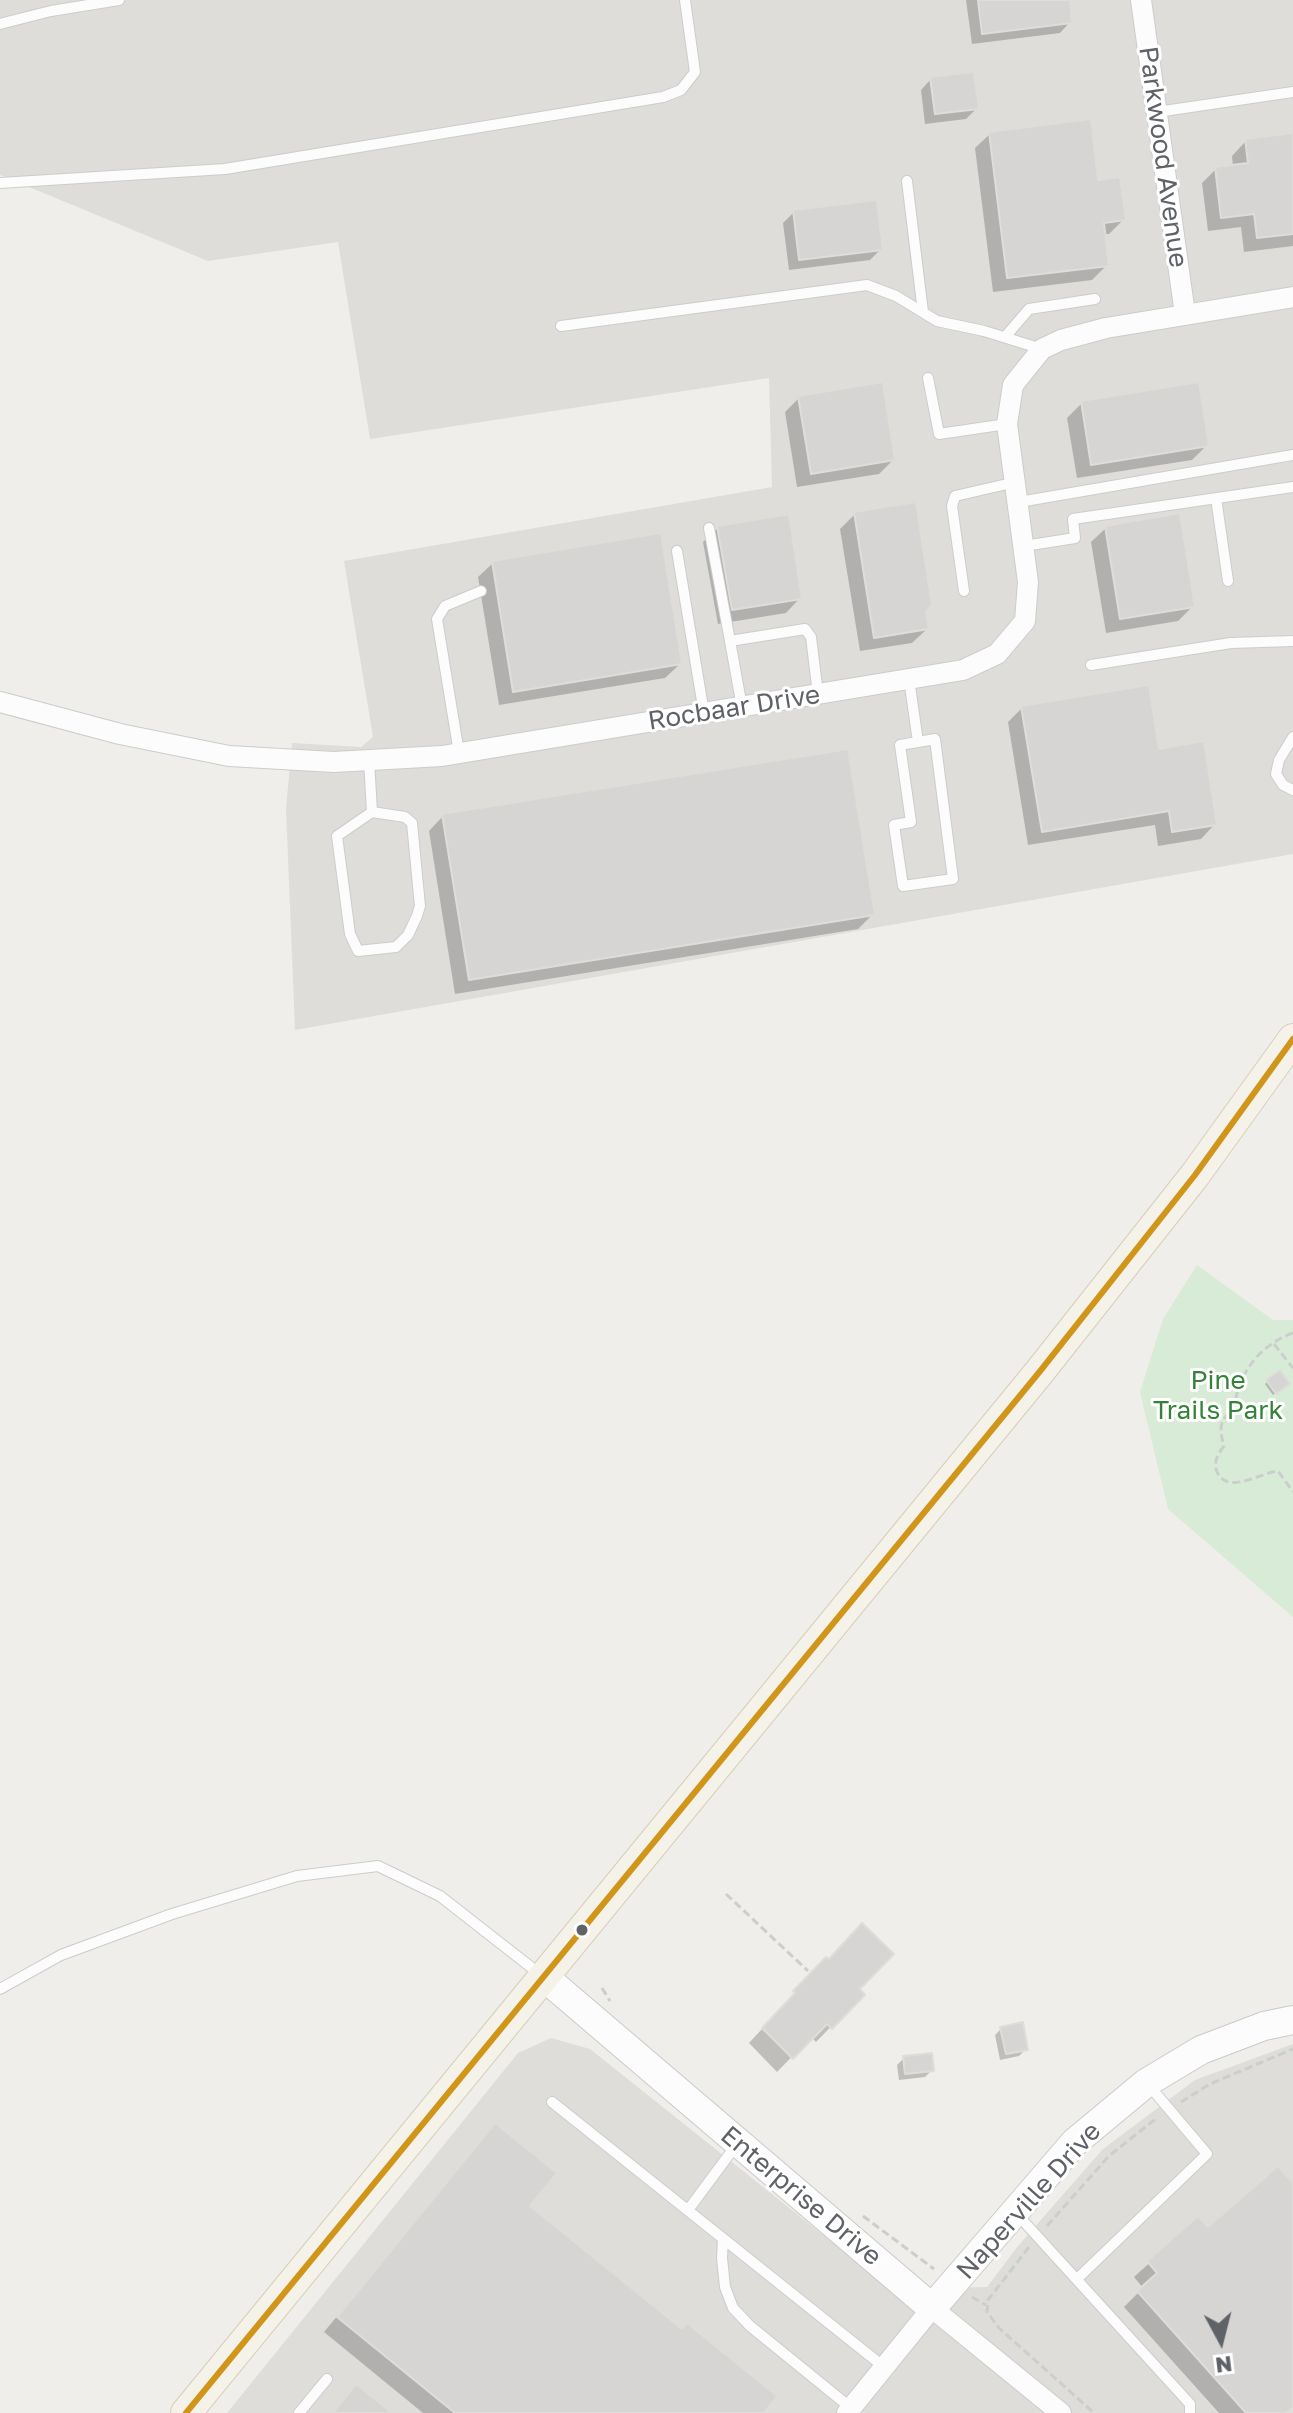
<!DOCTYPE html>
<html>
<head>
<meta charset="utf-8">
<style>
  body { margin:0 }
  #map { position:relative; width:1293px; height:2413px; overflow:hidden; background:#efeeea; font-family:"Golos Text",sans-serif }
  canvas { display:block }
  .north { position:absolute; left:1181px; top:2301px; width:80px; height:80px; -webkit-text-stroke:6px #fff; paint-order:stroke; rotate:173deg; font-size:22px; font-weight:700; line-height:32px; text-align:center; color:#5f6368 }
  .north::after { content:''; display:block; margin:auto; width:28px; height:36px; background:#5f6368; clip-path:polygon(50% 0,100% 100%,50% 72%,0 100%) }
</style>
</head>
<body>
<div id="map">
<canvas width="1293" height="2413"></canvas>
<div class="north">N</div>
</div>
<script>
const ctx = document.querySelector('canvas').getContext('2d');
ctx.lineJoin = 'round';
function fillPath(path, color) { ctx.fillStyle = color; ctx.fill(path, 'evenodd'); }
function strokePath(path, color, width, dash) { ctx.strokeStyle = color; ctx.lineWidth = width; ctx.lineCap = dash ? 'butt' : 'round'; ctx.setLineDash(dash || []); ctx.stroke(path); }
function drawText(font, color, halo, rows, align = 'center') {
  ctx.font = font + ' "Golos Text",sans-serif'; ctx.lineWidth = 6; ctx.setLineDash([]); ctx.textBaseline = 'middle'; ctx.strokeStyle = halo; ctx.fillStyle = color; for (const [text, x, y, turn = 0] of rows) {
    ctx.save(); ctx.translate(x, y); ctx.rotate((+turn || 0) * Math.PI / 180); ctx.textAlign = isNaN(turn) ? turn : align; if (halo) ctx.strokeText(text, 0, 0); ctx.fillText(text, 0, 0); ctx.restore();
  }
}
const industrial = new Path2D(`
  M0 0H1293V854L295 1030 286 809 292 743 361 747 373 737 344 561 772 487 769 378 370 439 338 242 208 261 0 175Z
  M551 2038 590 2049 891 2289 987 2287 1018 2246 1103 2149 1195 2080 1293 2044V2413H227L518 2053Z`);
const green = new Path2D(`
  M1197 1265 1273 1320H1293V1617L1168 1509 1140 1392 1163 1319Z`);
const shadow = new Path2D(`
  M966 0H1067L1070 22 1060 33 972 44Z
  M931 79 977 108 966 119 925 124 921 90Z
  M990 134 1097 182 1124 219 1109 234H1103L1107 265 1092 280 993 292 975 148Z
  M1293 135V246L1244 252 1241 227 1208 231 1202 183 1216 169 1233 167 1232 156 1246 141Z
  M794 212 881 249 870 260 789 270 783 223Z
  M799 398 893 460 879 474 797 487 785 412Z
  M1082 403 1207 445 1192 460 1077 478 1067 418Z
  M855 514 924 611 927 629 912 643 860 651 840 529Z
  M718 528 800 598 786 613 718 624 703 542Z
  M1106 528 1193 606 1178 621 1106 633 1091 542Z
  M493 563 680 664 665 678 499 705 478 577Z
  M1022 708 1157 751 1215 824 1201 839 1158 846 1155 825 1028 845 1008 722Z
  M443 816 873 914 858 929 455 994 429 831Z
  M1267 1382 1285 1386 1273 1395 1265 1384Z
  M826 1960 862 1995 816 2042 811 2037 777 2072 749 2043Z
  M1001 2029 1026 2049 1019 2056 1000 2060 995 2035Z
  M904 2058 932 2070 925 2077 899 2080 897 2065Z
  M495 2125 527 2206 761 2413H423L324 2332Z
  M1293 2186V2406L1285 2413H1219L1124 2307 1143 2288 1134 2277 1198 2219 1208 2230Z`);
const building = new Path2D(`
  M978 0H1070L1072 23 982 34Z
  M974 72 979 109 935 114 930 77Z
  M1091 119 1098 180 1120 177 1126 220 1104 223 1109 266 1007 278 989 132Z
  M1293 133V234L1257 238 1254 214 1221 218 1215 167 1248 163 1245 139Z
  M877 200 883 250 799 260 793 210Z
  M883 382 895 460 811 474 798 396Z
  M1199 382 1209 446 1091 465 1081 401Z
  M916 502 932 605 926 612 929 629 874 638 854 512Z
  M1180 513 1195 607 1120 619 1105 526Z
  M789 514 802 599 732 610 717 526Z
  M661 533 682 664 513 692 492 561Z
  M1149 685 1159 749 1204 741 1217 825 1172 832 1169 811 1042 832 1021 706Z
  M848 749 875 915 469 980 442 814Z
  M1280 1370 1290 1384 1276 1394 1266 1380Z
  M862 1923 894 1954 860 1989 865 1995 832 2029 827 2024 793 2059 762 2028 795 1993 793 1991 826 1957 829 1959Z
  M1023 2022 1028 2050 1006 2054 1000 2027Z
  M932 2053 934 2071 905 2074 903 2056Z
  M495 2123 557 2173 530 2206 682 2329 687 2323 777 2396 764 2413H455L337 2317Z
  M1278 2166 1293 2183V2407L1286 2413H1246L1137 2291 1157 2273 1147 2261 1198 2216 1208 2227Z
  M356 2384 392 2413H333Z`);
const path = new Path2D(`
  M1293 1333C1259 1345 1237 1375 1234 1410 1219 1418 1219 1430 1224 1446 1219 1452 1214 1460 1216 1469 1225 1497 1259 1473 1278 1471L1293 1492
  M1274 1344 1293 1368
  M726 1894 808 1971
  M602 1988 610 2001
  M1181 2102 1210 2084 1293 2049
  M863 2216 934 2269
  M1047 2226 1109 2156 1158 2117
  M1029 2247 988 2300 987 2312 999 2328 1094 2413
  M972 2297 986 2305`);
const lane = new Path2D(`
  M0 24 51 11 119 0
  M1157 112 1293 92
  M907 181 923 312
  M0 183 225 169 663 97 681 90 695 72 685 0
  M561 326 867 285 896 296 937 321 984 331 1042 349
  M1005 337 1029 309 1095 299
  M928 378 939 434 1007 424
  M1216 498 1228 581
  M1019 502 1293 455
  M709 528 730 641
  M1024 546 1075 538 1073 519 1293 487
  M677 551 704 713
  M964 591 952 506 955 496 1016 482
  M1091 665 1231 643 1293 641
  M909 679 918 742 935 739 953 879 903 886 894 825 911 822 900 745 918 742
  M742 707 730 641 805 629 811 637 818 694
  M1293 737 1279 760 1276 774 1283 785 1293 790
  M459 753 437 619 445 606 481 591
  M369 760 372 812 337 836 350 934 358 951 396 947 408 935 417 916 420 906 412 823 405 817 372 812
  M0 1989 61 1955 172 1914 297 1876 378 1866 440 1896 541 1975
  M552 2102 884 2367
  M688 2210 737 2144
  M1016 2213 1190 2404V2413
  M723 2239 722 2258 725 2287 733 2308 750 2326 851 2408
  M1077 2279 1207 2154 1147 2083
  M299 2413 327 2379`);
const street = new Path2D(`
  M1141 0 1185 314
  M0 702 120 734 229 756 334 762 442 756 963 670 997 654 1025 621 1028 582 1007 424 1013 385 1042 349 1061 340 1106 328 1293 297
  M847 2413 932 2308 1061 2413`);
const secondary = new Path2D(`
  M543 1976 932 2308 1075 2142 1146 2083 1201 2050 1264 2026 1293 2020`);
const primary = new Path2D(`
  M186 2413 1041 1370 1195 1175 1293 1039`);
const bus1 = new Path2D(`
  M186 2413 1041 1370 1195 1175 1293 1039`);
const markers = [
  [582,1930,7,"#5f6368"]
];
const streetNames = [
  ["Parkwood Avenue",1163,157,82],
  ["Rocbaar Drive",734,708,-9],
  ["Enterprise Drive",801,2196,40],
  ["Naperville Drive",1029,2201,-48]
];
const parkNames = [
  ["Pine",1218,1381],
  ["Trails Park",1218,1411]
];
fillPath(industrial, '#dfddda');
fillPath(green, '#d8ebd6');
fillPath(shadow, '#0003');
fillPath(building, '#d6d5d3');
strokePath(building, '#deddd9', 2);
strokePath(lane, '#cbcccc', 12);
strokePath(street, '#cbcccc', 22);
strokePath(secondary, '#cacacb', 30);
strokePath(primary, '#d7ceb8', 32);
strokePath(path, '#cacfcc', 3, [8, 4]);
strokePath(lane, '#fdfcfc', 10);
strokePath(street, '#fdfcfc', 20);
strokePath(secondary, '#fdfcfc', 28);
strokePath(primary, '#f4f2e9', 30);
strokePath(bus1, '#d1951a', 6);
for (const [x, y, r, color] of markers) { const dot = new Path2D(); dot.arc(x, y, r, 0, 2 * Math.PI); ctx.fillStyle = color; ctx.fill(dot); strokePath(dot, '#fff', 3); }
drawText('26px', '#5f6368', '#fff', streetNames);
drawText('26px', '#348238', '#fff', parkNames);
</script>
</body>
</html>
